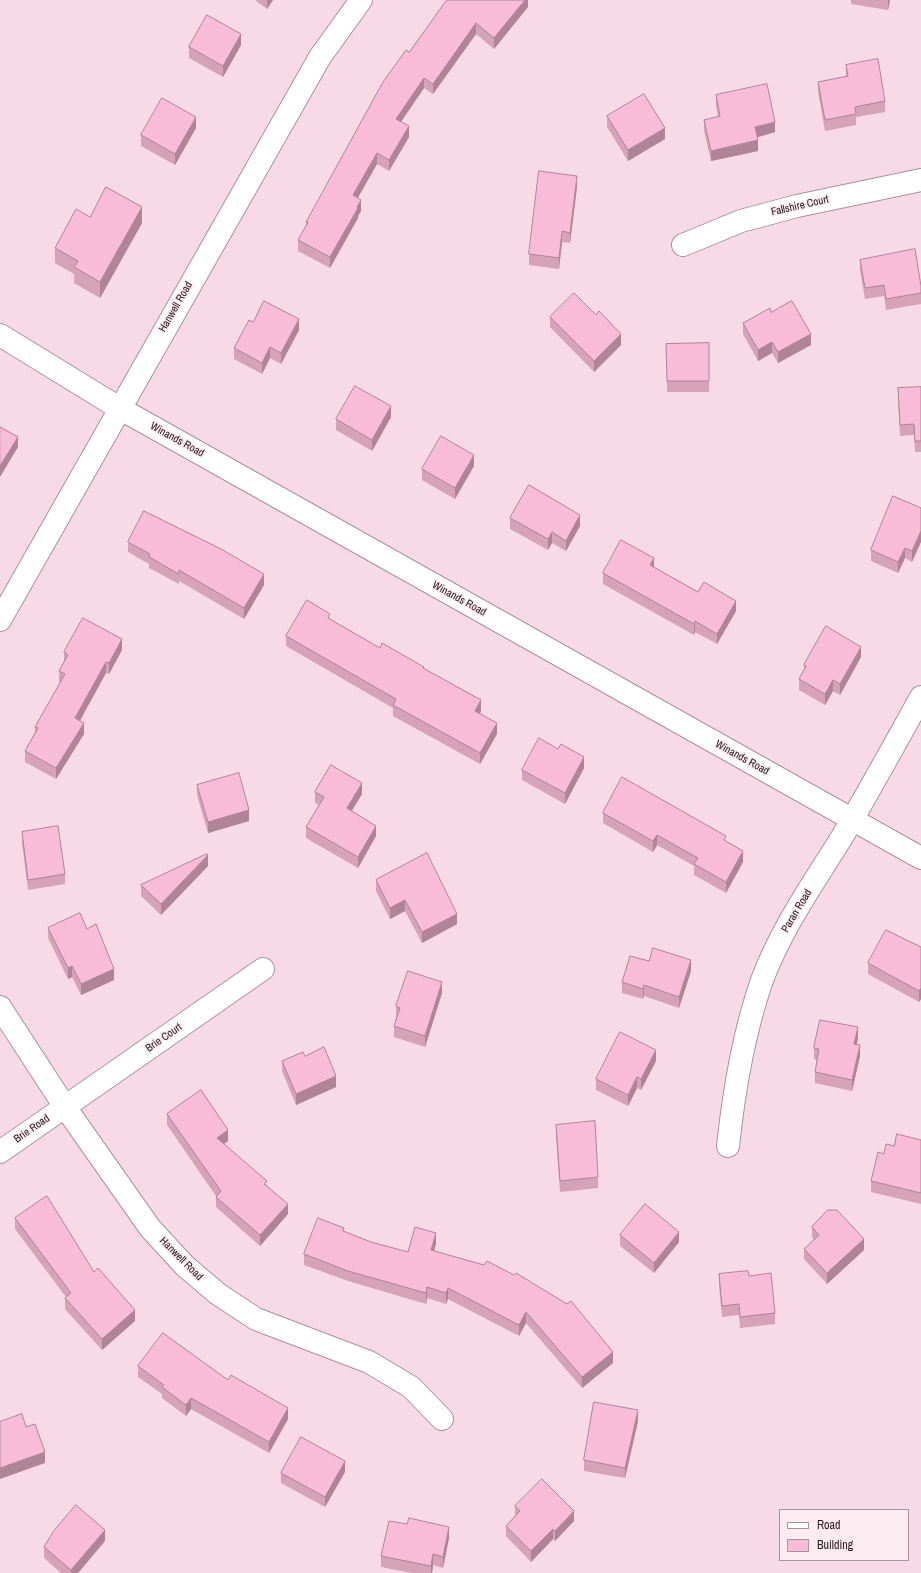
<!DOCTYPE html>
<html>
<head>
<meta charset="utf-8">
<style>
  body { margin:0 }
  #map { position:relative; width:921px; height:1573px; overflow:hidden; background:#f8dae6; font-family:"Archivo Narrow",sans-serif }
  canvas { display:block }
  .legend { position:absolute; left:779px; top:1509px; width:130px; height:52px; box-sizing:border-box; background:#fdebf2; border:1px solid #a6979d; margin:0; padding:5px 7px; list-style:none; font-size:12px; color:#241a1e }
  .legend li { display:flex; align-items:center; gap:8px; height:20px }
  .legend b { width:20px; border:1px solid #a6979d }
</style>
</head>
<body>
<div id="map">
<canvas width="921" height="1573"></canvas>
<ul class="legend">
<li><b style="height:5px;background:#fff"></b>Road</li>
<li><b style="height:11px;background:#f8bcd6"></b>Building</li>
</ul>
</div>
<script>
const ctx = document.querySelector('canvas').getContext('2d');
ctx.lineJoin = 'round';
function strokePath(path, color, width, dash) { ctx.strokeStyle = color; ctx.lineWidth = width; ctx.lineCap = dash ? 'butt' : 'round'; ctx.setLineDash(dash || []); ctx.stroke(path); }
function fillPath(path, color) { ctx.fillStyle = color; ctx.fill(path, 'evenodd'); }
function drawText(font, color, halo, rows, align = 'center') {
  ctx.font = font + ' "Archivo Narrow",sans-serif'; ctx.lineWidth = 3; ctx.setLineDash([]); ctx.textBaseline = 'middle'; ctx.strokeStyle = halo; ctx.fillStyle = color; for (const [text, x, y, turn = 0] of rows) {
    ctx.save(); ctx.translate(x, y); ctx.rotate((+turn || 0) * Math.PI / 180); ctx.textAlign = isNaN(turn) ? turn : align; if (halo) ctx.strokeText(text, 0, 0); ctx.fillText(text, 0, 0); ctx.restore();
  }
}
const street = new Path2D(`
  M683 245 741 221 797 206 921 180
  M0 620 320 57 361 0
  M0 1007 65 1107 150 1228 185 1266 218 1294 256 1319 369 1362 411 1387 442 1419
  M728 1146C734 1090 743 1036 761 983 780 930 813 884 842 837 869 791 895 744 921 697
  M0 1152 263 969`);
const secondary = new Path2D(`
  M0 335 119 408 921 858`);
const wall = new Path2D(`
  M255 0H273L267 9Z
  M528 0V7L494 49 476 34 433 94 424 88 401 122 409 137 389 171 377 164 358 198 361 211 358 216V218L330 268 298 251V240L306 226V222L409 52Z
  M851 0H890L888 10 851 4Z
  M241 45 223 77 189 58V47Z
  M846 65 885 101V112L856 117V125L825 131 818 92V82L846 77Z
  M716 95 775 132 758 137V151L711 161 704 131V120L718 117 716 106Z
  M607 116 665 139 628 161 607 127Z
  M196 128 175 165 141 146V135Z
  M577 187 570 243 562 242 559 269 529 265V254Z
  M90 217 142 223 100 298 74 283V274L55 263V248Z
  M860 260 921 286V304L886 310 884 296 865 299 860 270Z
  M771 312 811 345 778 363 772 353 758 361 743 334V323Z
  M550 317 621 345 594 372 550 327Z
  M253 322 299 330 281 364 270 358 262 374 234 359V348Z
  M709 343V392H667L666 344Z
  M921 387V452H915L914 435 900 436 898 399V388Z
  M391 417 372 451 336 430V419Z
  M474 466 455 499 422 480V469Z
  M921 508 912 562 905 558 898 573 871 561V550Z
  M510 518 580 526 566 551 552 543 548 550 510 529Z
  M128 542 264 585 244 619 179 581V584L149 568V564L128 552Z
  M654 567 698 592 736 611 717 644 695 632 694 635 603 584V573Z
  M330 619 380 648 424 669 481 711 480 714 497 734 480 764 393 716V708L286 646V636Z
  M122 650 109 674 106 673 80 721 84 734 56 779 25 762V751L35 733V727L60 683 59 682V671L64 661V652Z
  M861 657 840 695 833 691 825 705 799 690V679L804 670V665Z
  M558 749 584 768 565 804 522 780V770Z
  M197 785 249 821 208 833 197 795Z
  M315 792 362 794 351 811 376 836 358 868 306 838V827L319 805 315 803Z
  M603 813 726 841 743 862 726 893 694 875V866L657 845 653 852 603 823Z
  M22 832 65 874V884L28 890 22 843Z
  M208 866 161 915 141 896V885Z
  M376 880 457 924 422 943 405 911 390 919 376 891Z
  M48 928 87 929 114 980 81 995 72 977 68 979 48 938Z
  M921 947V999L919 1002 868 974V963Z
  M649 961 691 971 679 1008 644 996 643 999 622 993V982Z
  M442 993 425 1047 394 1037V1026L397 1017H396V1006Z
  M858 1038 857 1044 860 1056 852 1091 815 1083V1072L817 1060 814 1059V1048Z
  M305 1056 336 1087 296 1105 282 1071V1061Z
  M656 1061 641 1090 637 1088 628 1106 596 1090V1079Z
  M167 1114 228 1141 224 1144 267 1185 288 1214 260 1246 216 1207V1196L167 1125Z
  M556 1125 598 1177V1188L560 1192 556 1136Z
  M921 1140V1204L871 1192V1181L884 1154 894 1146Z
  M15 1218 94 1272 135 1321 102 1350 65 1309V1298L66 1297 15 1229Z
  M812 1227 864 1250 827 1284 804 1259V1249L814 1240 812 1237Z
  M344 1231 371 1242 408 1252 436 1244 434 1251 613 1363 582 1388 526 1323 519 1336 448 1299 446 1304 427 1298 426 1304 348 1281 304 1265V1254Z
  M620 1235 679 1242 654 1273 620 1246Z
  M719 1274 749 1276 775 1313V1324L740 1328 739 1315 722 1317 719 1285Z
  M138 1366 228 1380 288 1419 269 1453 191 1409 186 1416 162 1398V1394L138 1377Z
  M638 1421 625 1478 584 1471V1460Z
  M345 1472 325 1507 281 1483V1473Z
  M515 1506 574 1521 555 1541 553 1539 531 1562 506 1536V1526L515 1516Z
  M449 1538 443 1568 433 1565 432 1573H412L381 1567V1556Z
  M105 1541 78 1573H61L44 1558V1547Z`);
const shadedWall = new Path2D(`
  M267 0H273L267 9Z
  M525 0H528V7L494 49V38Z
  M888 0H890L888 10Z
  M476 23V34L433 94V84Z
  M241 34V45L223 77V66Z
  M424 78V88L396 129V119Z
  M196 117V128L175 165V154Z
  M775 122V132L755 138V127Z
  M409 126V137L389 171V160Z
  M665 128V139L628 161V150Z
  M758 140V151L711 161V151Z
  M377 153V164L353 206V195Z
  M577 176V187L570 243V233Z
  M361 200V211L358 216V218L330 268V257Z
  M142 207V223L100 298V282Z
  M562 231V242L559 269V258Z
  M299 319V330L281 364V353Z
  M621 334V345L594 372V361Z
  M811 334V345L778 363V352Z
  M772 342V353L758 361V350Z
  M270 347V358L262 374V363Z
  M391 406V417L372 451V440Z
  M18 437V447L0 477V466Z
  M474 455V466L455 499V488Z
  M580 515V526L566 551V541Z
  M921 531V542L912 562V551Z
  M552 532V543L548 550V539Z
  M905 548V558L898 573V562Z
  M654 558V569L650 565Z
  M264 574V585L244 619V608Z
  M736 601V611L717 644V634Z
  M695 621V632L694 635V624Z
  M122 639V650L109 674V663Z
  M861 647V657L840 695V684Z
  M106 662V673L75 729V718Z
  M833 680V691L825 705V694Z
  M481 700V711L475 722V711Z
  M84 723V734L56 779V768Z
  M497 723V734L480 764V753Z
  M584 757V768L565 804V793Z
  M362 783V794L347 819V808Z
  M249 810V821L208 833V822Z
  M376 826V836L358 868V857Z
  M657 835V845L653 852V841Z
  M743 851V862L726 893V882Z
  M208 855V866L161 915V904Z
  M405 900V911L390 919V908Z
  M457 914V924L422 943V932Z
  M691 960V971L679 1008V997Z
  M72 966V977L68 979V968Z
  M114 969V980L81 995V984Z
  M442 982V993L425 1047V1036Z
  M644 985V996L643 999V989Z
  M921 988V999L919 1002V991Z
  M858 1027V1038L854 1055V1044Z
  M860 1045V1056L852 1091V1080Z
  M656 1050V1061L641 1090V1079Z
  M336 1076V1087L296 1105V1094Z
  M637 1077V1088L628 1106V1095Z
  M228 1130V1141L217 1149V1138Z
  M288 1204V1214L260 1246V1235Z
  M679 1232V1242L654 1273V1263Z
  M436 1233V1244L431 1261V1250Z
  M864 1239V1250L827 1284V1273Z
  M427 1287V1298L426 1304V1293Z
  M448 1288V1299L446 1304V1293Z
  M135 1310V1321L102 1350V1339Z
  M526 1312V1323L519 1336V1325Z
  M613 1352V1363L582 1388V1377Z
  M191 1398V1409L186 1416V1405Z
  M288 1408V1419L269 1453V1442Z
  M638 1410V1421L625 1478V1468Z
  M45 1452V1463L0 1479V1468Z
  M345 1461V1472L325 1507V1497Z
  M574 1511V1521L555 1541V1531Z
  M449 1527V1538L443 1568V1557Z
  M553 1529V1539L531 1562V1551Z
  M105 1530V1541L78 1573H71V1570Z
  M433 1554V1565L432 1573H431V1566Z`);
const building = new Path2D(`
  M447 0H525L494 38 476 23 433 84 424 78 396 119 409 126 389 160 377 153 353 195 361 200 357 207 358 208 330 257 298 240 308 222H306L383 82 406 50 409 52Z
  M207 15 241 34 223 66 189 47Z
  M878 59 885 101 855 107 856 114 825 120 818 82 848 76 846 65Z
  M767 84 775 122 755 127 758 140 711 151 704 120 720 116 716 95Z
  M644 94 665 128 628 150 607 116Z
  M162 98 196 117 175 154 141 135Z
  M539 171 577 176 570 233 562 231 559 258 529 254Z
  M106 187 142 207 100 282 74 267 78 261 55 248 76 209 90 217Z
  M915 249 921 286V293L886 299 884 285 865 288 860 260Z
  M574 293 596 315 599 311 621 334 594 361 550 317Z
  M264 301 299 319 281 353 270 347 262 363 234 348 249 320 253 322Z
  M792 301 811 334 778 352 772 342 758 350 743 323 770 308 771 312Z
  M709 343V381H667L666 344Z
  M355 386 391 406 372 440 336 419Z
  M921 387V441H915L914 424 900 425 898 388Z
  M0 427 18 437 0 466Z
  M441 436 474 455 455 488 422 469Z
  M529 485 580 515 566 541 552 532 548 539 510 518Z
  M893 496 921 508V531L912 551 905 548 898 562 871 550Z
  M144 511 221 549 264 574 244 608 179 570V574L149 557 150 554 128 542Z
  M621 540 654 558 650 565 698 592 704 582 736 601 717 634 695 621 694 624 603 573Z
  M307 600 330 614 328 618 380 648 382 643 424 667 423 668 481 700 475 711 497 723 480 753 393 705 396 699 286 636Z
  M83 618 122 639 109 663 106 662 75 718 84 723 56 768 25 751 38 728 35 727 65 674 59 671 68 655 64 652Z
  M826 626 861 647 840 684 833 680 825 694 799 679 806 666 804 665Z
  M539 738 558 749 561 744 584 757 565 793 522 770Z
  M331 765 362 783 347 808 376 826 358 857 306 827 324 797 315 792Z
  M239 773 249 810 208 822 197 785Z
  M622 777 726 836 724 840 743 851 726 882 694 864 698 858 657 835 653 841 603 813Z
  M58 826 65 874 28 880 22 832Z
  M427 853 457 914 422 932 405 900 390 908 376 880Z
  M207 854 208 855 161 904 141 885Z
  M80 913 87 929 96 924 114 969 81 984 72 966 68 968 48 928Z
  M886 930 921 947V988L919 991 868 963Z
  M653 948 691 960 679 997 644 985 643 989 622 982 630 956 649 961Z
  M408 971 442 982 425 1036 394 1026 400 1008 396 1006Z
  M820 1020 858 1027 854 1044 860 1045 852 1080 815 1072 819 1049 814 1048Z
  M620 1032 656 1050 641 1079 637 1077 628 1095 596 1079Z
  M324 1047 336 1076 296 1094 282 1061 303 1052 305 1056Z
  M201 1090 228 1130 217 1138 267 1181 264 1184 288 1204 260 1235 216 1197 221 1191 167 1114Z
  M595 1121 598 1177 560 1181 556 1125Z
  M897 1134 921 1140V1193L871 1181 878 1152 884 1154 886 1144 894 1146Z
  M47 1196 94 1272 98 1268 135 1310 102 1339 65 1298 71 1293 15 1218Z
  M645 1204 679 1232 654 1263 620 1235Z
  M828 1210H837L864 1239 827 1273 804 1249 819 1235 812 1227Z
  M318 1218 344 1228 343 1231 371 1242 408 1252 415 1227 436 1233 431 1250 484 1265 487 1261 514 1275 516 1273 567 1304 571 1301 613 1352 582 1377 526 1312 519 1325 448 1288 446 1293 427 1287 426 1293 348 1271 304 1254Z
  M748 1271 749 1276 771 1273 775 1313 740 1317 739 1304 722 1306 719 1274Z
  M163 1333 228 1380 231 1375 288 1408 269 1442 191 1398 186 1405 162 1387 164 1385 138 1366Z
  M594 1402 638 1410 625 1468 584 1460Z
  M22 1414 26 1427 35 1424 45 1452 0 1468V1422Z
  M301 1437 345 1461 325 1497 281 1473Z
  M542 1479 574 1511 555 1531 553 1529 531 1551 506 1526 520 1511 515 1506Z
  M76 1505 105 1530 71 1570 44 1547 53 1532Z
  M409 1518 449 1527 443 1557 433 1554 431 1566 381 1556 389 1521 407 1524Z`);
const streetNames = [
  ["Fallshire Court",800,206,-13],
  ["Hanwell Road",176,307,-60],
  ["Winands Road",177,440,29],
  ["Winands Road",459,599,29],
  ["Winands Road",742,758,29],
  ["Paran Road",797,911,-59],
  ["Brie Court",164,1038,-35],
  ["Brie Road",32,1129,-35],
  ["Hanwell Road",181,1259,45]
];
strokePath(street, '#ac909c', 24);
strokePath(secondary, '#ac909c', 24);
strokePath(street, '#fff', 22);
strokePath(secondary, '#fff', 22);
fillPath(wall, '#d5a2b8');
fillPath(shadedWall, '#ae8496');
fillPath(building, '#f8bcd6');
strokePath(building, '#ae8496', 1);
drawText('11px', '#241a1e', '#fdebf2', streetNames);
</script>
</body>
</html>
